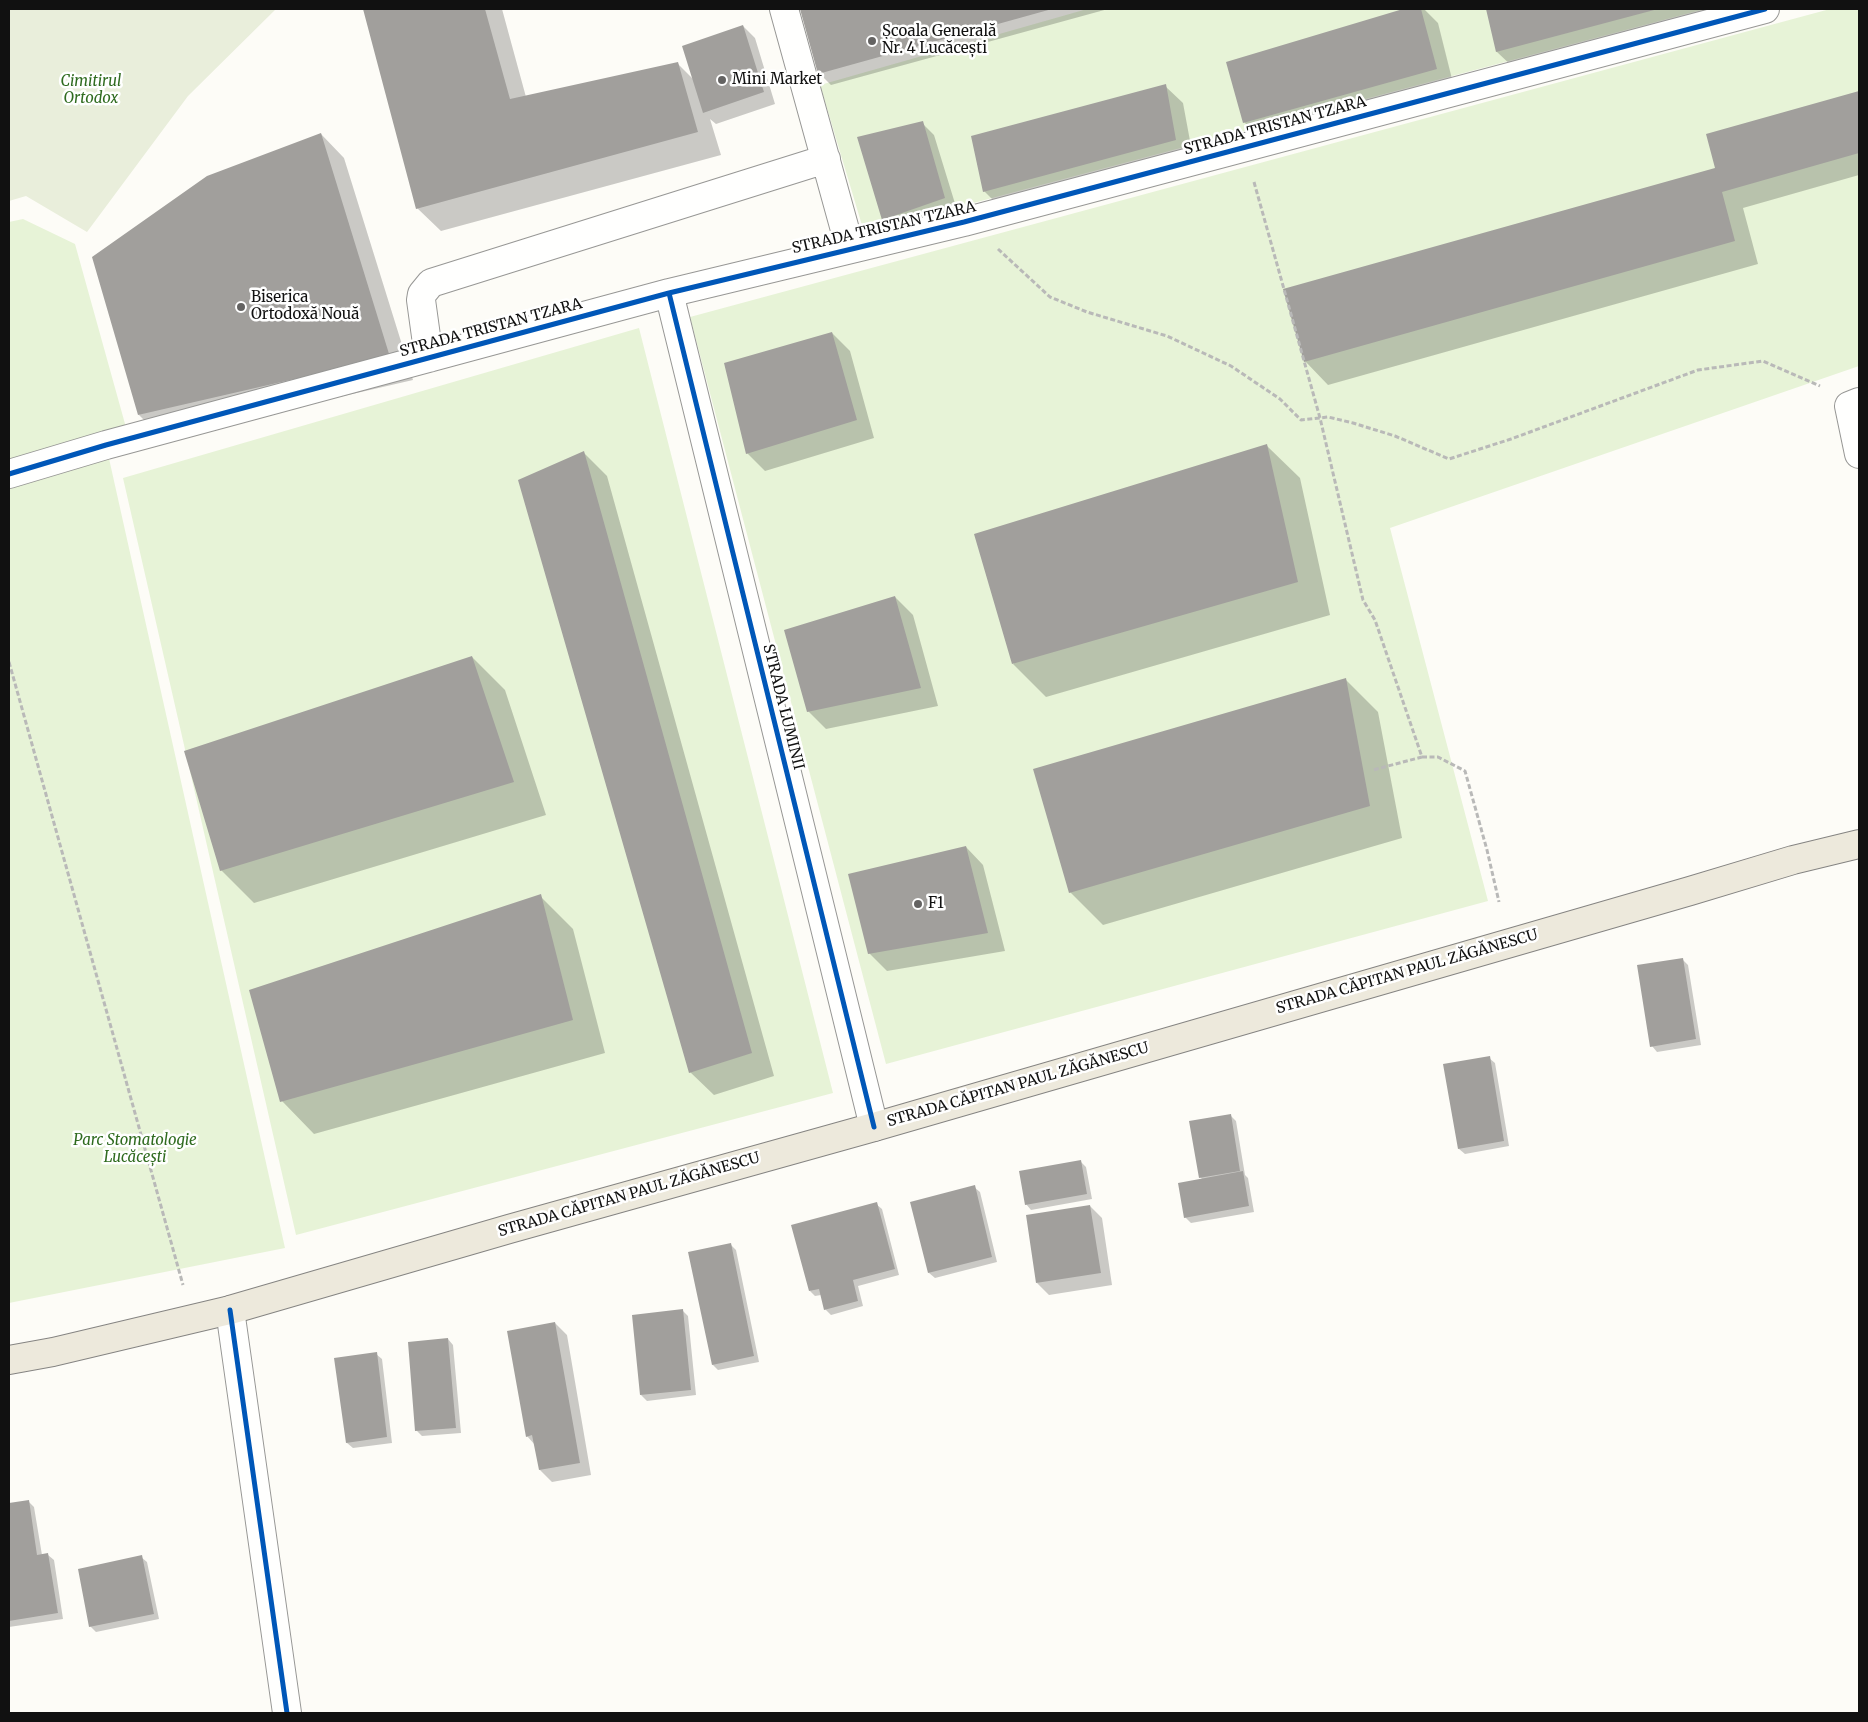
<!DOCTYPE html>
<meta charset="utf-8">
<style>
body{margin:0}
#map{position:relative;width:1868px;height:1722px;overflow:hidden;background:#fdfcf7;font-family:Merriweather,serif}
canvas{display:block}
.frame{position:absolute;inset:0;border:10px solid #111;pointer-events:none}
</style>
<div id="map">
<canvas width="1868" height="1722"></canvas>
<div class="frame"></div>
</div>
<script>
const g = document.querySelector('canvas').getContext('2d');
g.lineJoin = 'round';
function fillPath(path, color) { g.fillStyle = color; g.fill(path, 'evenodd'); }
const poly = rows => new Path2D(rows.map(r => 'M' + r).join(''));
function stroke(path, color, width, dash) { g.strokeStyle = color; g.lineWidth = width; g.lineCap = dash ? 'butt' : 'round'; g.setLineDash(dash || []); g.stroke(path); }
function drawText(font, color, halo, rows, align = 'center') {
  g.font = font + ' Merriweather,serif'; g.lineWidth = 5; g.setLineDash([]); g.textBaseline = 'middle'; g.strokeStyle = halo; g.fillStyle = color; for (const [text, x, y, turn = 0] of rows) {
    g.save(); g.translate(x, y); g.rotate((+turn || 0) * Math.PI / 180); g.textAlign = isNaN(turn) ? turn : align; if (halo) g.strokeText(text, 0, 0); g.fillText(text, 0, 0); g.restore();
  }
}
fillPath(poly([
 [1087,9,1705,9,864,232,820,85],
 [1830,9,1859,9,1859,366,1390,528,1488,901,886,1064,690,317],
 [23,219,75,244,127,431,9,465,9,222],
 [639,328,833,1093,296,1235,123,478],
 [106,445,285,1248,9,1303,9,474]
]), '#e7f3d7');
fillPath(poly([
 [9,9,276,9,188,96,87,232,26,196,9,201]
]), '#e9eedb');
fillPath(poly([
 [365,9,502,9,526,97,677,63,693,79,743,26,755,38,775,104,716,124,710,119,721,155,441,231,417,208],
 [801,9,1108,9,831,85,819,73],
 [1408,9,1424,9,1438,23,1454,87,1262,140,1244,122,1228,63],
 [1487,9,1716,9,1515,69,1497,52],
 [1165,86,1183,103,1193,157,1002,209,984,191],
 [1859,92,1859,175,1743,208,1758,264,1328,385,1305,361,1717,169,1707,135],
 [922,123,934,135,957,210,895,231,883,219],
 [321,134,344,158,413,380,162,438,139,415],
 [832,333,850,351,874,438,765,471,747,453],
 [1267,446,1300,478,1330,615,1046,697,1013,664],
 [584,453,607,476,774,1076,714,1095,690,1072],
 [895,597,913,615,938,706,826,729,808,711],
 [472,657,505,690,546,815,254,903,221,870],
 [1345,679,1378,712,1402,838,1103,925,1070,892],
 [966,847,983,865,1005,951,887,971,869,953],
 [540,896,573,929,605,1053,314,1134,282,1101],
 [1682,959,1688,965,1701,1045,1657,1052,1652,1046],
 [1489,1058,1495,1063,1509,1146,1465,1154,1459,1149],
 [1230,1115,1236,1121,1245,1175,1248,1178,1254,1212,1191,1223,1185,1217,1203,1180,1200,1177],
 [1080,1161,1086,1167,1092,1199,1031,1210,1026,1204],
 [974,1187,980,1192,997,1262,935,1278,929,1273],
 [876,1204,882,1209,899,1275,858,1286,863,1306,831,1315,825,1309,821,1295,815,1296,810,1291],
 [1090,1206,1102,1218,1112,1285,1049,1295,1037,1283],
 [730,1244,736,1250,759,1362,718,1370,713,1365],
 [682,1310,688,1316,696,1395,647,1401,641,1395],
 [555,1323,567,1335,591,1475,552,1482,540,1470,535,1445,527,1436],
 [448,1339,453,1345,461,1433,422,1436,417,1431],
 [376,1354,382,1359,392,1443,353,1448,347,1443],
 [28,1501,34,1507,42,1555,48,1555,54,1560,63,1619,9,1627,9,1504],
 [141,1557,147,1562,159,1619,96,1632,90,1626]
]), '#0003');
fillPath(poly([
 [363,9,485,9,510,99,678,62,698,132,416,209],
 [800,9,1052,9,818,74],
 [1403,9,1421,9,1437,69,1243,123,1226,62],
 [1486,9,1658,9,1496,52],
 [743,25,764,92,703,113,682,46],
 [1166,84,1176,140,983,192,971,136],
 [1859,91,1859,153,1722,192,1735,241,1304,362,1283,289,1715,168,1706,134],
 [923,121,945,198,882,220,857,137],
 [321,133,390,357,138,415,92,257,207,176],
 [832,332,857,420,746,454,724,363],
 [1267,444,1298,582,1012,664,974,534],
 [584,451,752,1053,689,1073,518,480],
 [895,596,921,688,807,712,784,630],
 [472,656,514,782,220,871,184,751],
 [1346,678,1370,806,1069,893,1033,769],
 [966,846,988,933,868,954,848,874],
 [541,894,573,1020,280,1102,249,990],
 [1683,958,1696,1039,1650,1047,1637,965],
 [1490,1056,1504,1141,1458,1149,1443,1064],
 [1231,1114,1240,1171,1199,1178,1189,1121],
 [1081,1160,1087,1194,1025,1205,1019,1171],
 [1243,1171,1249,1206,1184,1218,1178,1183],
 [975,1185,992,1257,928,1273,910,1202],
 [877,1202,895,1269,853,1280,858,1301,824,1310,819,1289,809,1291,791,1225],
 [1090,1205,1101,1273,1036,1283,1026,1215],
 [731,1243,754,1356,712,1365,688,1252],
 [683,1309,691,1390,640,1395,632,1315],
 [555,1322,580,1463,539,1470,532,1435,526,1437,507,1331],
 [448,1338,456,1428,415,1431,408,1342],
 [377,1352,387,1437,346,1443,334,1358],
 [29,1500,37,1555,48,1553,58,1613,9,1621,9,1503],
 [142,1555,154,1614,89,1627,78,1569]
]), '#a19f9c');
const minor = poly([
 [784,9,850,248],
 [669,293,874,1127],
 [429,358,421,300,422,294,431,283,826,159],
 [1859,402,1849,406,1859,454],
 [9,474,106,445,669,293,964,222,1765,9],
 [230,1310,287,1713]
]);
const major = poly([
 [9,1360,53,1352,230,1310,509,1229,874,1127,1690,891,1793,860,1859,844]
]);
stroke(minor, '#979795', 30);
stroke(major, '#858482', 30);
stroke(poly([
 [1254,182,1320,418,1363,600,1375,620,1422,757,1373,770],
 [998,249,1050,297,1087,312,1167,336,1231,366,1280,399,1301,420,1328,417,1353,423,1395,436,1449,459,1511,439,1698,370,1763,361,1820,386],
 [9,662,183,1285],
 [1422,757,1438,757,1465,771,1487,850,1499,902]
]), '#b9b9b8', 3, [5, 2.5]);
stroke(minor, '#fffffe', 28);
stroke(major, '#ede9dc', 28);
stroke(poly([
 [669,293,874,1127],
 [9,474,106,445,669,293,964,222,1765,9],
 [230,1310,287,1713]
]), '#0057b8', 5);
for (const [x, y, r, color] of [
 [872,41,5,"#646362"],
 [722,80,5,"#646362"],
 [241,307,5,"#646362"],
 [918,904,5,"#646362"]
]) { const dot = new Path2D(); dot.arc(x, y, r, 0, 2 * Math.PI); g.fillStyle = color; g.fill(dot); stroke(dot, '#fff', 2); }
drawText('15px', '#111', '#fff', [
 ["Școala Generală",882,32],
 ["Nr. 4 Lucăcești",882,49],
 ["Mini Market",732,80],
 ["Biserica",251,298],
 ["Ortodoxă Nouă",251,315],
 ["F1",928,904]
], 'left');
drawText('italic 15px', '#2f6b1f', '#fff', [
 ["Cimitirul",91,82],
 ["Ortodox",91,99],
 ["Parc Stomatologie",135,1141],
 ["Lucăcești",135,1158]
]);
drawText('15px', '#111', '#fff', [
 ["STRADA TRISTAN TZARA",1275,126,-15],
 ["STRADA TRISTAN TZARA",884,228,-13],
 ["STRADA TRISTAN TZARA",491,328,-15],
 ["STRADA LUMINII",783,707,76],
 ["STRADA CĂPITAN PAUL ZĂGĂNESCU",1407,972,-16],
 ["STRADA CĂPITAN PAUL ZĂGĂNESCU",1018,1085,-16],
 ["STRADA CĂPITAN PAUL ZĂGĂNESCU",629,1195,-16]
]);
</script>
